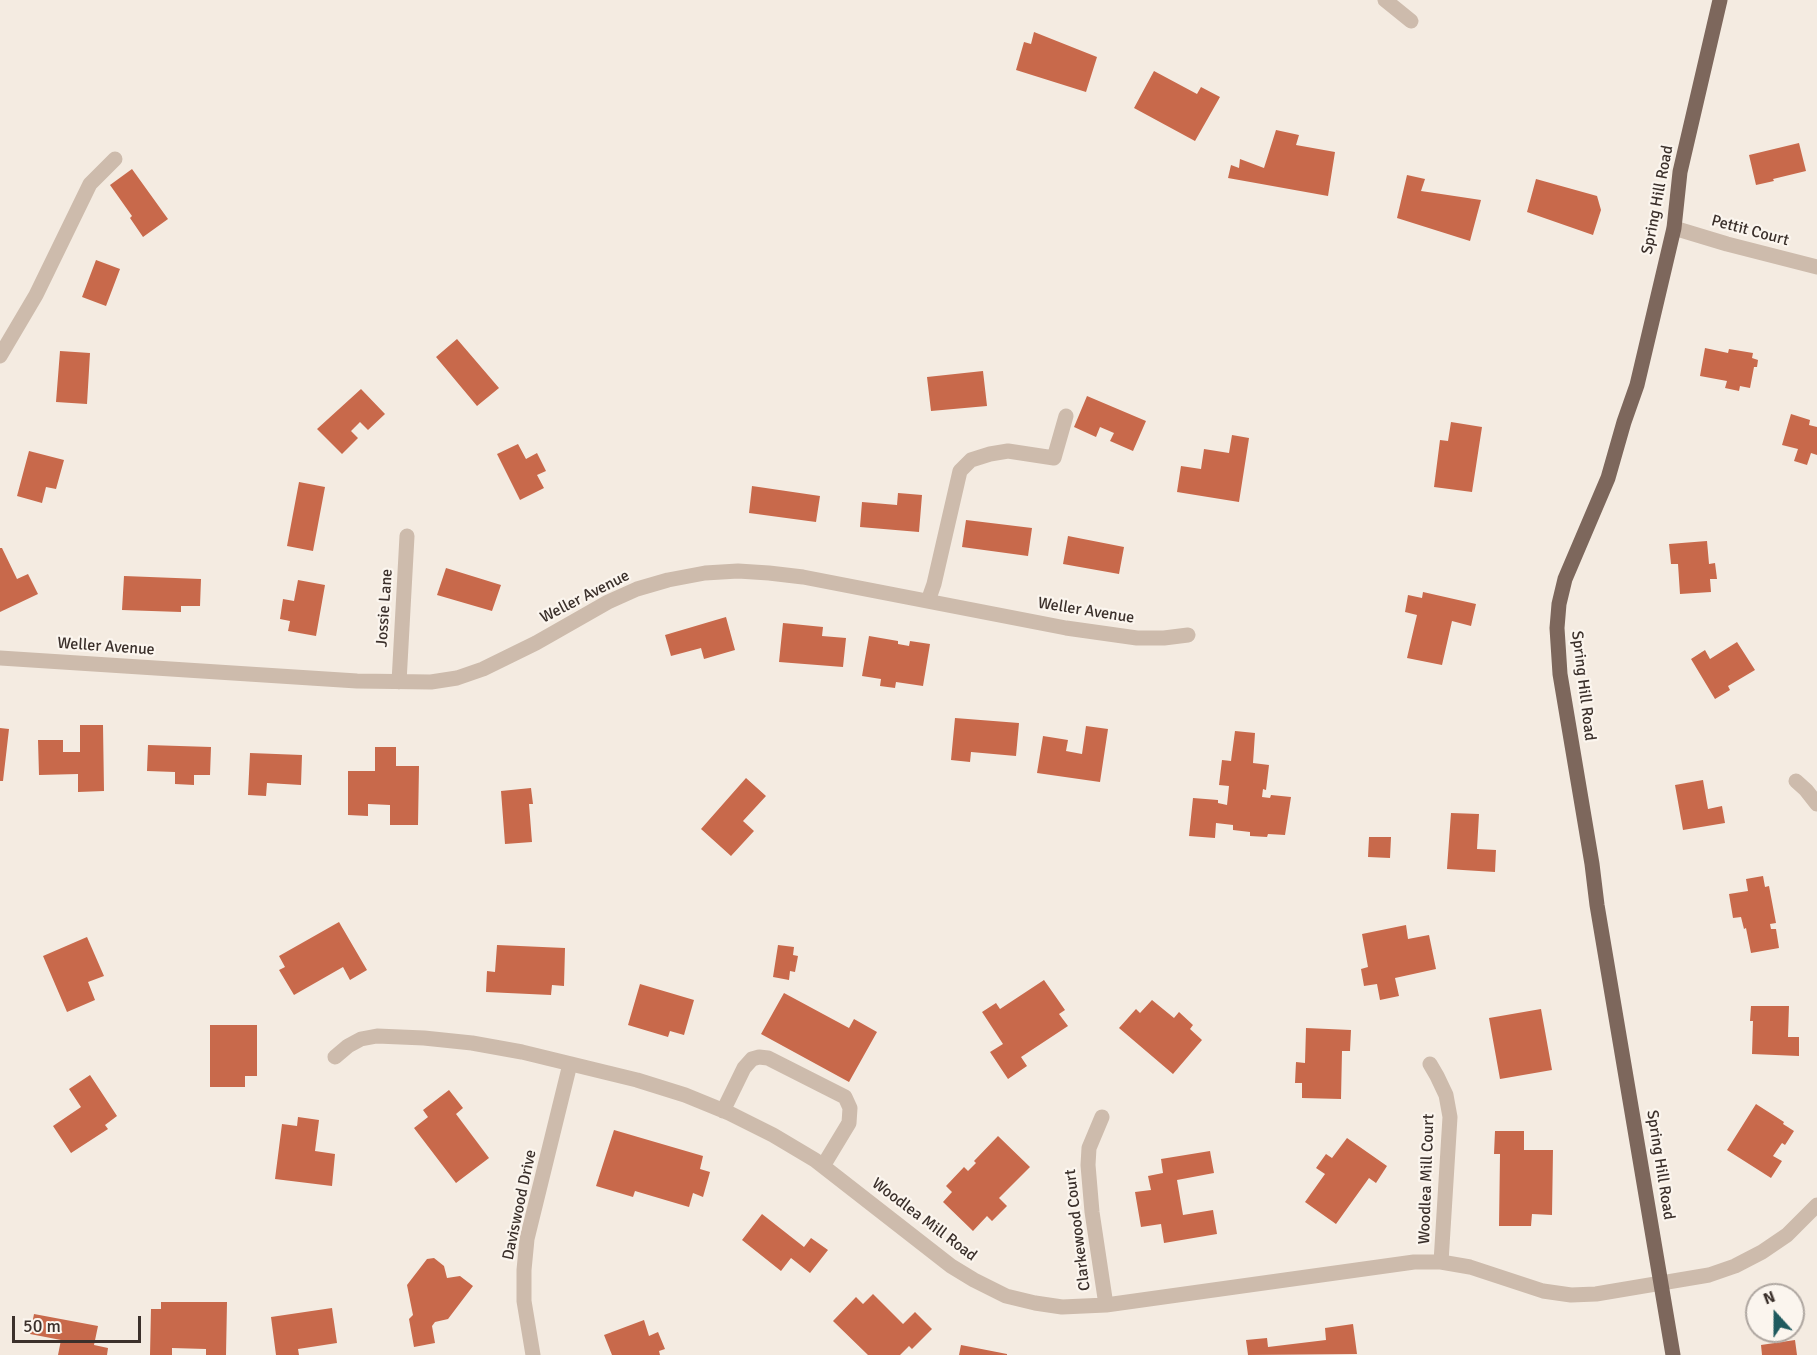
<!DOCTYPE html>
<style>
body{margin:0}
#map{position:relative;width:1817px;height:1355px;overflow:hidden;background:#f4ebe1;font-family:Signika,sans-serif}
canvas{display:block}
.north{position:absolute;left:1745px;top:1283px;width:60px;height:60px;box-sizing:border-box;background:#fbf5ee;border:2px solid #aea6a0;border-radius:50%;rotate:339deg;font-size:16px;font-weight:700;line-height:24px;text-align:center;color:#3b302b}
.north::after{content:'';display:block;margin:auto;width:21px;height:27px;background:#1f5a5e;clip-path:polygon(50% 0,100% 100%,50% 72%,0 100%)}
.scale{position:absolute;left:12px;top:1316px;width:129px;height:27px;box-sizing:border-box;border:3px solid #3b302b;border-top:0;padding-left:8px;font-size:18px;line-height:21px;white-space:nowrap;color:#3b302b;-webkit-text-stroke:4px #fbf5ee;paint-order:stroke}
</style>
<div id="map">
<canvas width="1817" height="1355"></canvas>
<div class="north">N</div>
<div class="scale">50 m</div>
</div>
<script>
const g = document.querySelector('canvas').getContext('2d');
g.lineJoin = 'round';
function fillPath(path, color) { g.fillStyle = color; g.fill(path, 'evenodd'); }
const poly = rows => new Path2D(rows.map(r => 'M' + r).join(''));
function stroke(path, color, width, dash) { g.strokeStyle = color; g.lineWidth = width; g.lineCap = dash ? 'butt' : 'round'; g.setLineDash(dash || []); g.stroke(path); }
function drawText(font, color, halo, rows, align = 'center') {
  g.font = font + ' Signika,sans-serif'; g.lineWidth = 4.5; g.setLineDash([]); g.textBaseline = 'middle'; g.strokeStyle = halo; g.fillStyle = color; for (const [text, x, y, turn = 0] of rows) {
    g.save(); g.translate(x, y); g.rotate((+turn || 0) * Math.PI / 180); g.textAlign = isNaN(turn) ? turn : align; if (halo) g.strokeText(text, 0, 0); g.fillText(text, 0, 0); g.restore();
  }
}
fillPath(poly([
 [1034,32,1097,57,1086,92,1016,70,1024,42,1031,44],
 [1154,71,1197,94,1201,87,1220,97,1195,141,1134,108],
 [1276,130,1299,135,1296,145,1335,152,1328,196,1228,178,1231,165,1239,168,1240,159,1264,168],
 [1799,143,1806,171,1773,179,1774,181,1756,185,1749,155],
 [132,169,168,219,143,237,130,218,132,216,110,185],
 [1407,175,1425,179,1421,191,1481,200,1470,241,1397,218],
 [1536,179,1597,196,1601,210,1593,235,1527,212],
 [96,260,120,269,106,306,82,297],
 [457,339,499,388,477,406,436,357],
 [1705,348,1728,353,1729,349,1753,353,1752,358,1758,360,1757,367,1754,367,1750,388,1740,386,1739,391,1725,388,1727,381,1700,376],
 [60,351,90,353,87,404,56,402],
 [983,371,987,406,931,411,927,377],
 [361,389,385,414,368,430,360,422,351,431,358,438,342,454,317,429],
 [1087,396,1146,421,1133,451,1110,441,1114,433,1100,427,1096,437,1074,427],
 [1791,414,1810,420,1809,425,1817,427,1817,455,1811,453,1807,465,1794,461,1798,449,1782,445],
 [1451,422,1482,427,1472,492,1434,487,1440,440,1448,441],
 [1232,435,1249,438,1239,502,1177,492,1181,466,1201,469,1204,449,1229,453],
 [518,444,526,459,537,453,546,471,537,475,544,488,520,500,497,454],
 [29,451,64,460,56,489,46,487,42,503,17,496],
 [299,482,325,487,313,551,287,546],
 [752,486,820,496,816,522,749,513],
 [898,493,922,495,919,532,860,527,862,502,897,505],
 [966,520,1032,528,1028,556,962,547],
 [1068,536,1124,547,1119,574,1063,564],
 [1707,541,1709,564,1715,563,1717,579,1710,579,1711,592,1680,594,1678,564,1671,564,1669,544],
 [0,548,2,548,17,579,28,574,38,594,0,612],
 [446,568,501,585,492,611,437,595],
 [124,576,201,579,200,606,181,606,181,612,122,610],
 [298,580,325,585,316,636,288,631,290,621,280,619,283,599,294,601],
 [1423,592,1476,604,1471,626,1452,621,1442,665,1407,658,1417,615,1405,612,1408,595,1422,598],
 [726,617,735,650,704,659,701,648,671,656,665,635],
 [783,623,823,627,822,636,846,638,843,667,779,662],
 [869,636,898,641,898,644,909,646,910,641,930,644,923,686,896,682,895,688,880,686,881,679,862,676],
 [1737,642,1755,670,1728,686,1730,690,1715,699,1691,659,1705,650,1710,659],
 [955,718,1019,723,1016,756,971,752,970,762,951,760],
 [80,725,103,725,104,791,78,792,78,774,39,775,38,740,63,740,63,752,80,752],
 [1086,726,1108,729,1100,782,1037,773,1043,736,1068,740,1066,751,1082,754],
 [0,728,9,729,3,781,0,781],
 [1235,731,1255,733,1253,763,1269,765,1266,790,1263,789,1262,797,1270,798,1271,795,1291,797,1285,835,1268,834,1267,837,1250,836,1250,832,1233,830,1233,825,1216,823,1215,838,1189,836,1193,798,1218,800,1218,803,1227,805,1229,786,1219,785,1222,760,1231,761],
 [148,745,211,747,210,775,194,775,194,785,175,784,175,772,147,771],
 [375,747,396,747,396,766,419,766,418,825,390,825,390,805,368,804,368,816,348,815,348,771,375,771],
 [250,753,302,755,301,785,267,783,266,796,248,795],
 [746,778,766,796,743,821,754,831,731,856,701,829],
 [1703,780,1708,809,1722,806,1725,823,1683,830,1675,785],
 [531,788,533,804,529,804,532,842,505,844,501,791],
 [1451,813,1479,814,1477,849,1496,850,1495,872,1447,869],
 [1369,837,1391,837,1390,858,1368,857],
 [1763,876,1765,887,1769,886,1776,923,1770,924,1771,929,1776,929,1779,948,1751,953,1746,928,1744,929,1741,917,1733,918,1729,894,1748,891,1746,879],
 [339,922,367,970,350,980,343,967,294,995,279,970,285,967,279,956],
 [1406,925,1408,939,1429,935,1436,969,1395,978,1399,996,1380,1000,1377,984,1364,986,1361,969,1368,967,1362,934],
 [87,937,104,976,88,982,95,1000,67,1012,43,956],
 [497,945,565,948,564,986,552,985,551,995,486,992,487,971,495,972],
 [778,945,794,947,793,955,798,956,795,972,790,971,789,980,773,977],
 [1044,980,1065,1010,1059,1014,1068,1026,1021,1057,1027,1066,1008,1079,990,1052,1003,1044,982,1012,996,1003,1000,1009],
 [640,984,694,1000,684,1035,670,1031,668,1037,628,1025],
 [784,993,849,1028,854,1019,877,1032,849,1082,761,1034],
 [1152,1000,1174,1018,1179,1012,1193,1025,1190,1029,1202,1040,1173,1074,1119,1028,1136,1009,1140,1013],
 [1751,1006,1789,1006,1788,1037,1799,1037,1799,1056,1752,1054,1753,1021,1750,1021],
 [1541,1009,1552,1070,1500,1079,1489,1018],
 [210,1025,257,1025,257,1076,245,1076,245,1087,210,1087],
 [1306,1028,1351,1030,1350,1051,1342,1051,1341,1099,1302,1098,1302,1083,1295,1083,1296,1062,1305,1063],
 [90,1075,117,1116,105,1125,108,1129,71,1153,53,1126,81,1107,69,1089],
 [449,1090,463,1108,456,1114,489,1158,456,1183,414,1128,428,1117,423,1110],
 [1756,1104,1784,1122,1783,1124,1794,1131,1785,1145,1782,1143,1773,1156,1782,1161,1771,1178,1727,1150],
 [298,1117,319,1120,315,1151,335,1154,332,1186,275,1179,282,1124,297,1126],
 [614,1130,703,1156,700,1169,710,1172,703,1197,693,1193,689,1207,635,1191,633,1197,596,1186],
 [1495,1131,1524,1131,1524,1150,1553,1150,1552,1215,1532,1214,1531,1226,1499,1226,1500,1154,1494,1154],
 [998,1136,1030,1167,999,1198,1007,1206,992,1221,987,1216,973,1231,943,1202,952,1192,946,1186,964,1167,968,1171,976,1163,974,1161],
 [1347,1138,1387,1166,1376,1183,1369,1178,1336,1224,1305,1202,1325,1174,1316,1168,1326,1154,1332,1158],
 [1210,1151,1214,1173,1177,1180,1183,1215,1213,1210,1217,1234,1164,1243,1161,1224,1141,1227,1135,1192,1151,1190,1148,1176,1163,1173,1161,1159],
 [762,1214,804,1247,811,1238,828,1250,810,1273,791,1258,781,1271,742,1240],
 [434,1258,444,1266,447,1278,460,1276,473,1286,448,1319,435,1322,432,1326,435,1343,414,1347,409,1319,413,1315,407,1285,427,1259],
 [873,1294,903,1324,915,1312,932,1329,912,1349,909,1346,900,1355,868,1355,833,1321,856,1297,863,1304],
 [161,1302,227,1302,226,1355,206,1355,206,1349,172,1348,172,1355,150,1355,151,1309,161,1309],
 [332,1308,337,1343,298,1349,299,1355,276,1355,271,1317],
 [34,1314,98,1326,94,1345,108,1348,107,1355,58,1355,61,1340,30,1334],
 [644,1320,649,1336,658,1332,665,1349,659,1351,660,1355,612,1355,604,1335],
 [1353,1324,1357,1354,1248,1355,1246,1340,1267,1338,1268,1347,1326,1340,1325,1328],
 [1795,1340,1797,1355,1762,1355,1761,1345],
 [961,1345,1007,1354,1007,1355,959,1355]
]), '#c8694b');
stroke(poly([
 [1385,0,1411,21],
 [1674,228,1727,244,1817,267],
 [0,356,36,295,90,184,115,159],
 [928,601,934,584,960,471,971,460,990,454,1008,451,1054,458,1066,416],
 [0,658,357,681,431,682,457,678,483,669,536,643,608,602,637,589,668,580,705,573,738,571,769,573,803,577,1066,628,1137,638,1164,638,1188,635],
 [399,682,407,536],
 [1796,781,1806,790,1817,804],
 [335,1057,348,1046,361,1039,377,1036,424,1038,472,1043,522,1052,637,1080,685,1095,729,1113,773,1135,815,1160,951,1266,974,1280,1006,1296,1035,1303,1062,1307,1106,1305,1414,1262,1441,1262,1470,1267,1543,1291,1571,1295,1596,1294,1709,1275,1735,1266,1762,1252,1787,1235,1817,1205],
 [1430,1064,1437,1076,1446,1095,1450,1117,1441,1262],
 [723,1111,744,1068,752,1059,759,1057,768,1058,845,1097,850,1108,849,1123,823,1166],
 [1102,1117,1089,1148,1088,1165,1092,1212,1106,1305],
 [533,1355,524,1301,524,1270,527,1239,570,1064]
]), '#cdbbac', 15);
stroke(poly([
 [1673,1355,1597,905,1592,864,1560,674,1557,628,1559,604,1565,579,1608,478,1624,422,1637,385,1674,228,1680,172,1720,0]
]), '#7d675c', 15);
drawText('16px', '#3b302b', '#fbf5ee', [
 ["Spring Hill Road",1658,200,-79],
 ["Pettit Court",1750,231,15],
 ["Weller Avenue",585,597,-27],
 ["Jossie Lane",385,608,-86],
 ["Weller Avenue",1086,611,9],
 ["Weller Avenue",106,647,4],
 ["Spring Hill Road",1583,686,83],
 ["Spring Hill Road",1660,1165,81],
 ["Woodlea Mill Court",1427,1179,-88],
 ["Daviswood Drive",520,1205,-78],
 ["Woodlea Mill Road",924,1220,37],
 ["Clarkewood Court",1078,1230,-97]
]);
</script>
